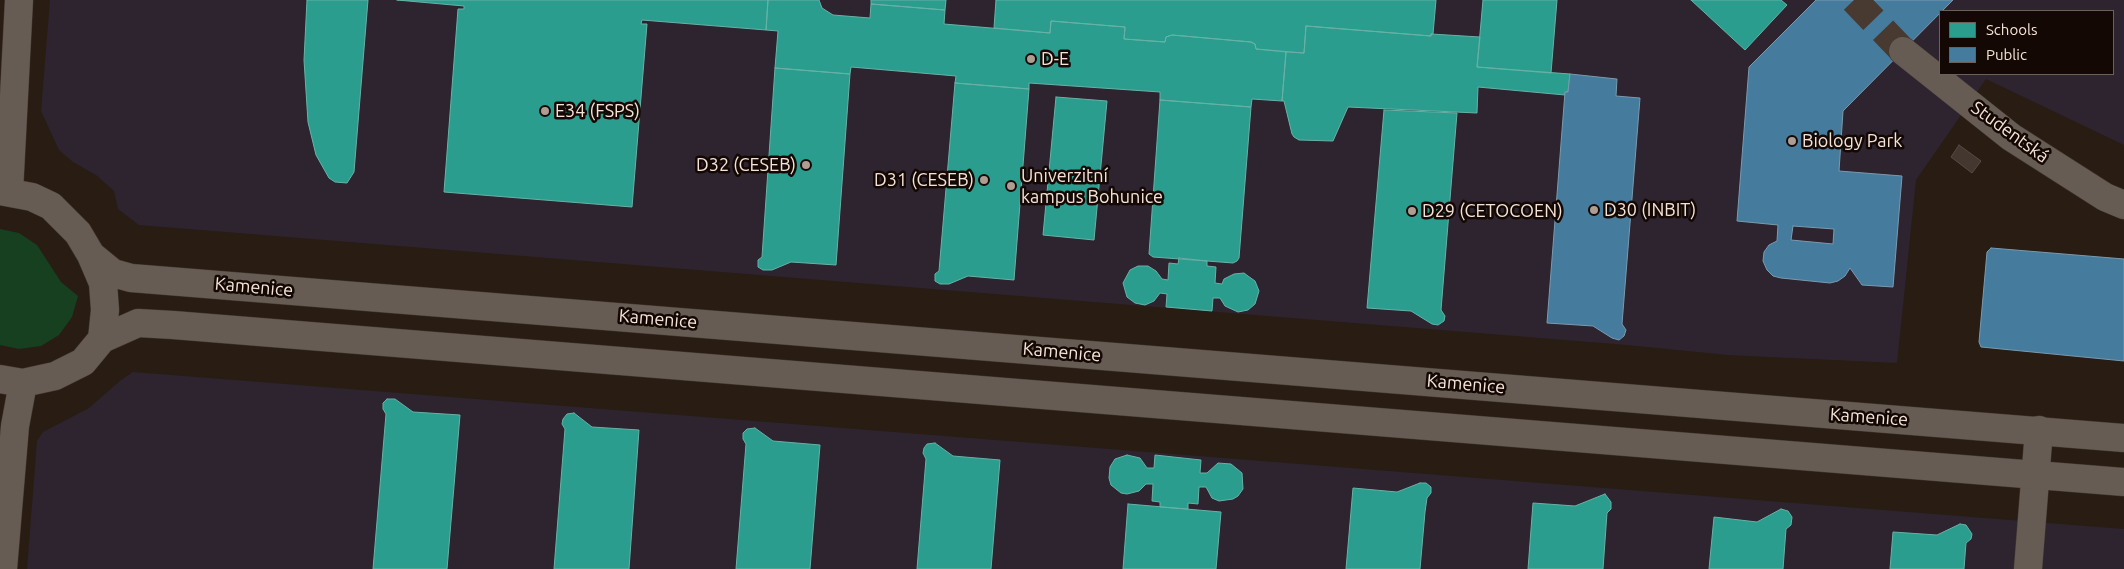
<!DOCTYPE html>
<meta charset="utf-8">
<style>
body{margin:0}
#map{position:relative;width:2124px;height:569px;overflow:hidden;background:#291c13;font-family:Ubuntu,sans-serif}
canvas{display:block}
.legend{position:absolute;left:1939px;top:10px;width:175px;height:65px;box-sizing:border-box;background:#130803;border:1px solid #6d6058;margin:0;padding:6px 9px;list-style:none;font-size:15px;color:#f5e3d8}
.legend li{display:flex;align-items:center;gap:10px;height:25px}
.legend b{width:25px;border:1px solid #6d6058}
</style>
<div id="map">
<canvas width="2124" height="569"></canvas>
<ul class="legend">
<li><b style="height:14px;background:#2a9d8f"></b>Schools</li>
<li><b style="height:14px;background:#457b9d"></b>Public</li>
</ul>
</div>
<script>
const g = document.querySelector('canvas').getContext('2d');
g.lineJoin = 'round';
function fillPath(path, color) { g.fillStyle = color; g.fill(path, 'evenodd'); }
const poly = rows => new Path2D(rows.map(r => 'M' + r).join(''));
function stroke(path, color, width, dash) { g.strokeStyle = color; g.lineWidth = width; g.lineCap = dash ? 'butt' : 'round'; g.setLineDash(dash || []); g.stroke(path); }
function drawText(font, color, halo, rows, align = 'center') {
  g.font = font + ' Ubuntu,sans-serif'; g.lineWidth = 5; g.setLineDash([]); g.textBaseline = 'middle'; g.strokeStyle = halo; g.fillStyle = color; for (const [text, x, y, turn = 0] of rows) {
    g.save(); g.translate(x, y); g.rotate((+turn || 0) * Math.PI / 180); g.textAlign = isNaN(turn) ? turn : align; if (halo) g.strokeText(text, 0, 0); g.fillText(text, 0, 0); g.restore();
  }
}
fillPath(poly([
 [50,0,2124,0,2124,145,1986,79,1916,180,1897,363,1728,355,1627,345,139,225,118,209,114,191,96,175,73,162,59,150,41,111],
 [1940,11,2113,11,2113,74,1940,74],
 [133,372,2124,529,2124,569,27,569,37,441,43,432,89,408,121,380]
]), '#2d2430');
fillPath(poly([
 [0,229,19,233,37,245,61,282,78,296,72,317,59,335,41,346,19,349,0,345]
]), '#164020');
const schools = poly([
 [307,0,368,0,354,172,347,183,335,182,329,178,316,155,308,122,304,60,307,0],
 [397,0,768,0,766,30,642,20,641,24,647,24,632,207,444,192,458,9,464,9,464,6,397,0],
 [768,0,819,0,822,8,833,15,870,18,871,4,945,10,944,24,1050,33,1051,21,1125,27,1124,39,1165,42,1166,37,1172,35,1251,42,1255,44,1256,49,1286,52,1282,101,1252,99,1251,107,1160,100,1160,92,1029,83,1029,89,955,83,956,76,851,67,850,74,775,68,778,31,766,30,768,0],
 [871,0,946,0,945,10,871,4,871,0],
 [996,0,1436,0,1433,34,1431,34,1431,36,1306,26,1304,53,1256,49,1255,44,1251,42,1172,35,1166,37,1165,42,1124,39,1125,27,1051,21,1050,33,994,28,996,0],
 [1483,0,1557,0,1551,73,1477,67,1483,0],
 [1691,0,1781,0,1787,5,1745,50,1691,0],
 [1306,26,1431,36,1431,34,1480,37,1477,67,1570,74,1568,92,1565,92,1565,95,1478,87,1477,113,1348,107,1333,141,1299,140,1294,137,1292,134,1284,101,1282,101,1286,52,1304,53,1306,26],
 [775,68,850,74,836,265,791,262,772,270,763,270,758,267,758,260,762,257,775,68],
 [955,83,1029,89,1014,280,968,276,949,284,940,284,935,281,935,274,939,271,955,83],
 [1056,97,1107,101,1094,240,1043,235,1056,97],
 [1160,100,1251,107,1239,258,1237,261,1233,263,1207,261,1153,257,1149,254,1160,100],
 [1384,110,1457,113,1441,310,1445,316,1444,321,1438,325,1432,324,1411,311,1367,308,1384,110],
 [1179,258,1207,261,1207,266,1216,267,1215,283,1222,284,1224,279,1234,274,1244,273,1248,276,1255,281,1259,291,1255,304,1248,310,1238,312,1225,306,1220,298,1213,298,1212,311,1166,307,1167,294,1160,293,1154,301,1145,305,1135,303,1127,297,1123,283,1130,270,1138,266,1148,266,1156,271,1162,279,1168,280,1169,263,1178,264,1179,258],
 [387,399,395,399,413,412,460,415,447,569,373,569,386,414,383,409,383,403,387,399],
 [574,413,592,427,639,430,629,569,554,569,565,429,562,424,563,419,567,414,574,413],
 [755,428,773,441,820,445,810,569,736,569,746,444,743,439,743,433,747,429,755,428],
 [935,443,953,456,1000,460,991,569,917,569,926,459,923,453,924,448,927,444,935,443],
 [1127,455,1140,458,1147,468,1154,468,1155,455,1201,460,1200,473,1207,473,1218,463,1231,464,1242,473,1243,489,1238,496,1233,499,1219,501,1212,498,1206,487,1199,487,1198,504,1188,503,1188,509,1160,507,1160,502,1152,501,1153,484,1146,484,1139,491,1127,494,1121,493,1111,485,1109,478,1110,467,1115,459,1127,455],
 [1420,483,1426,483,1431,487,1431,493,1427,498,1425,512,1420,569,1346,569,1353,488,1397,492,1420,483],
 [1605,494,1611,502,1611,509,1607,513,1603,569,1528,569,1533,503,1575,506,1605,494],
 [1128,504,1221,512,1216,569,1123,569,1128,504],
 [1781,509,1788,511,1792,517,1791,525,1786,529,1783,569,1709,569,1714,517,1757,522,1781,509],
 [1960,524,1966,525,1972,534,1971,539,1966,543,1964,569,1890,569,1893,532,1937,535,1960,524]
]);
fillPath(schools, '#2a9d8f');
stroke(schools, '#67b2a5', 1);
const public = poly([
 [1816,0,1953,0,1843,111,1839,171,1902,176,1893,287,1862,285,1850,268,1845,276,1838,281,1830,283,1781,278,1773,276,1767,270,1763,261,1764,252,1769,245,1777,241,1778,225,1737,221,1749,67,1816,0],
 [1793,226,1834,229,1833,244,1791,240,1793,226],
 [1570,74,1617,79,1616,96,1640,98,1622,324,1626,330,1624,336,1619,340,1612,338,1593,326,1547,323,1565,92,1568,92,1570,74],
 [1991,248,2124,259,2124,361,1981,347,1979,342,1987,252,1991,248]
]);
fillPath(public, '#457b9d');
stroke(public, '#7a9aaf', 1);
const building = poly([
 [1959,145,1981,161,1972,173,1951,157,1959,145]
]);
fillPath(building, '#433730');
stroke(building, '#574b43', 1);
stroke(poly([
 [1854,0,1903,51]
]), '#483a31', 28, [28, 14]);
const minor = poly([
 [1903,51,2011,137,2105,197,2124,205],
 [9,192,19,0],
 [3,569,15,426,23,383],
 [2028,569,2039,430]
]);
const tertiary = poly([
 [0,191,32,197,51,206,78,233,91,255,103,283,105,310,102,339],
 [91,255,113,273,131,278,2124,438],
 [0,379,23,383,55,376,83,362,102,339,138,323,173,325,2124,482]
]);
stroke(minor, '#433832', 29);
stroke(tertiary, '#433832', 29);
stroke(minor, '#665c54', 28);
stroke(tertiary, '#665c54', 28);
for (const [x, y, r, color] of [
 [1031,59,5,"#ae9d93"],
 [545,111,5,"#ae9d93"],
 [1792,141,5,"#ae9d93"],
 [806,165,5,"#ae9d93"],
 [984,180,5,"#ae9d93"],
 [1011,186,5,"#ae9d93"],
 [1594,210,5,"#ae9d93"],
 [1412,211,5,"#ae9d93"]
]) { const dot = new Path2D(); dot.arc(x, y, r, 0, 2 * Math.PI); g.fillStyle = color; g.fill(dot); stroke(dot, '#130803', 2); }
drawText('18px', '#f5e3d8', '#130803', [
 ["D-E",1041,59],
 ["E34 (FSPS)",555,111],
 ["Biology Park",1802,141],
 ["D32 (CESEB)",796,165,"right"],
 ["Univerzitní",1021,176],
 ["kampus Bohunice",1021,197],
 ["D31 (CESEB)",974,180,"right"],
 ["D30 (INBIT)",1604,210],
 ["D29 (CETOCOEN)",1422,211]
], 'left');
drawText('18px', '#f5e3d8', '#130803', [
 ["Studentská",2010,132,36],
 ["Kamenice",254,287,5],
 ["Kamenice",658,319,5],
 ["Kamenice",1062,352,5],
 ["Kamenice",1466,384,5],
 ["Kamenice",1869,417,4]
]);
</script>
